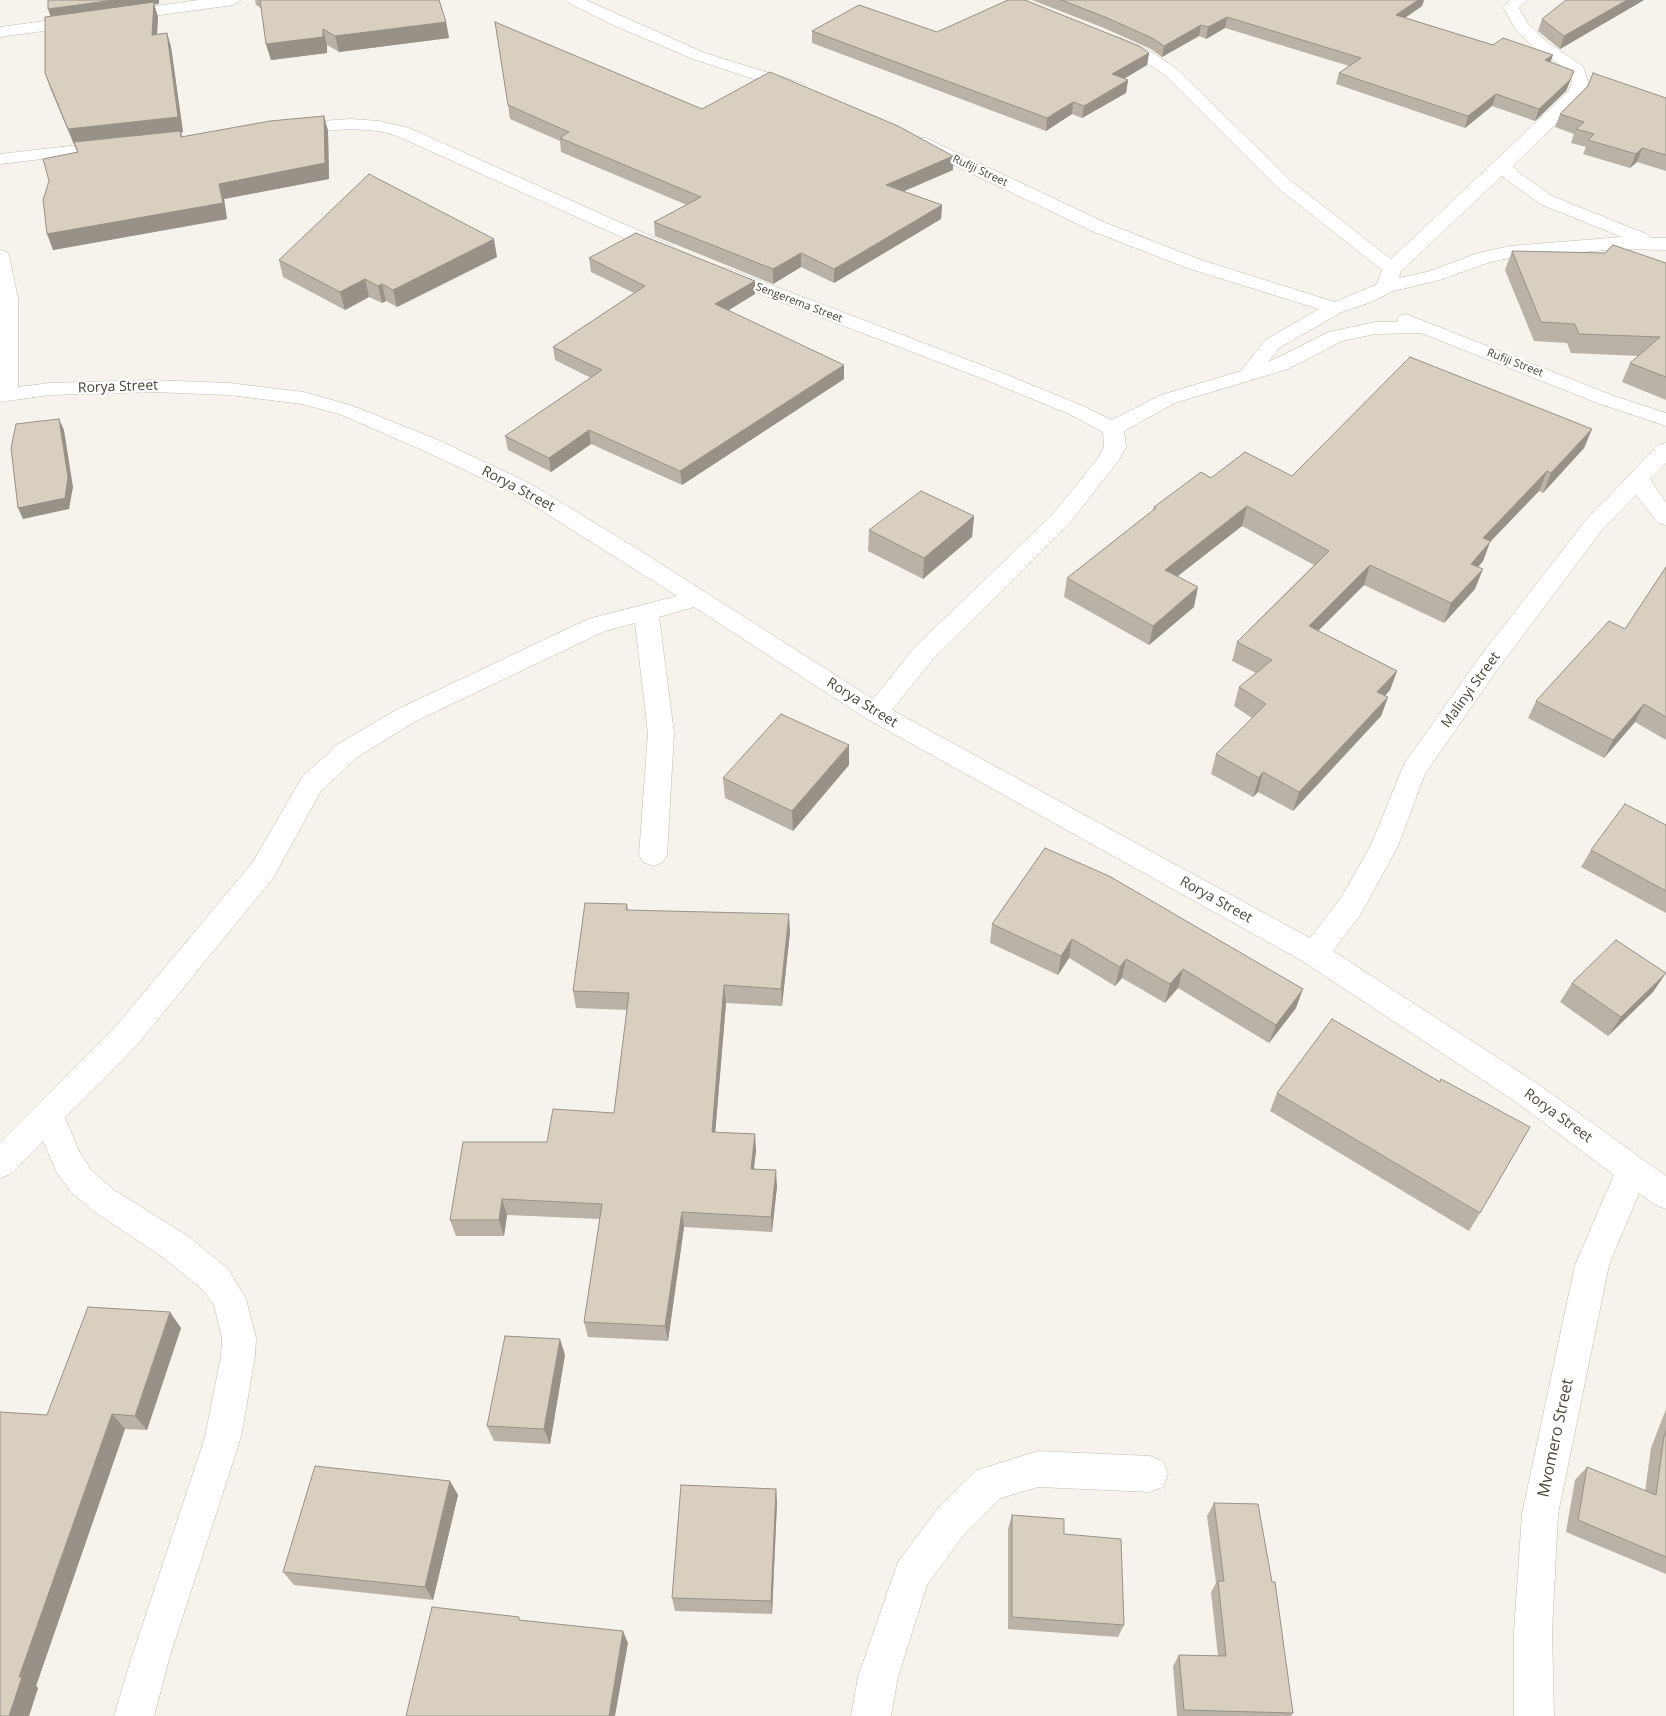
<!DOCTYPE html>
<style>
body{margin:0}
canvas{display:block;background:#f6f3ec}
</style>
<canvas width="1666" height="1716"></canvas>
<script>
const g = document.querySelector('canvas').getContext('2d');
g.lineJoin = 'round';
const poly = rows => new Path2D(rows.map(r => 'M' + r).join(''));
function stroke(path, color, width, dash) { g.strokeStyle = color; g.lineWidth = width; g.lineCap = dash ? 'butt' : 'round'; g.setLineDash(dash || []); g.stroke(path); }
function fillPath(path, color) { g.fillStyle = color; g.fill(path, 'evenodd'); }
function drawText(font, color, halo, rows, align = 'center') {
  g.font = font + ' "Open Sans",sans-serif'; g.lineWidth = 4.5; g.setLineDash([]); g.textBaseline = 'middle'; g.strokeStyle = halo; g.fillStyle = color; for (const [text, x, y, turn = 0] of rows) {
    g.save(); g.translate(x, y); g.rotate((+turn || 0) * Math.PI / 180); g.textAlign = isNaN(turn) ? turn : align; if (halo) g.strokeText(text, 0, 0); g.fillText(text, 0, 0); g.restore();
  }
}
const street = poly([
 [199,0,241,0,233,5,0,37,0,27,199,0],
 [566,0,586,0,705,53,804,84,806,88,804,92,792,92,693,59,615,26,569,3,566,0],
 [1510,0,1527,0,1519,8,1529,25,1547,42,1583,66,1588,82,1582,98,1513,166,1518,172,1552,196,1649,235,1651,238,1666,238,1666,250,1618,249,1510,258,1490,262,1440,280,1393,291,1374,301,1342,312,1279,348,1268,362,1329,332,1375,322,1397,322,1399,316,1406,314,1614,396,1666,413,1666,426,1600,404,1421,333,1375,334,1342,341,1288,369,1175,403,1124,431,1126,447,1119,460,1069,524,933,659,892,710,1310,938,1341,898,1371,845,1404,764,1479,658,1586,520,1658,445,1666,443,1666,463,1650,479,1666,503,1666,525,1658,523,1636,495,1602,530,1497,670,1425,774,1398,846,1361,914,1333,951,1538,1084,1666,1176,1666,1209,1655,1205,1639,1193,1609,1265,1558,1514,1552,1632,1554,1716,1514,1716,1514,1632,1522,1514,1575,1265,1614,1175,1516,1102,1304,962,867,719,694,607,659,617,674,733,667,855,663,862,653,866,643,862,639,855,648,733,635,623,605,631,416,721,356,758,321,791,273,878,137,1045,65,1118,80,1153,92,1171,114,1190,188,1236,228,1269,246,1299,256,1338,255,1356,241,1437,170,1656,154,1716,114,1716,132,1656,205,1437,221,1356,222,1338,214,1305,204,1291,164,1258,92,1210,70,1191,56,1171,43,1141,11,1174,0,1178,0,1143,115,1027,253,862,302,777,338,744,398,709,588,619,677,596,515,494,420,449,339,414,302,404,229,395,153,392,50,395,0,402,0,250,7,252,9,256,18,298,18,387,50,383,153,380,229,383,304,392,353,406,436,439,531,484,636,548,873,699,915,647,1053,514,1098,458,1104,447,1103,432,1069,414,991,382,713,276,710,272,713,268,727,268,1005,374,1083,406,1112,420,1161,395,1241,371,1265,340,1319,309,1187,268,1092,231,914,146,911,142,914,138,926,138,1106,223,1201,260,1335,302,1377,284,1382,270,1279,189,1165,75,1138,57,1109,44,1107,41,1115,36,1121,38,1150,51,1177,69,1291,181,1391,259,1568,92,1572,82,1569,71,1535,48,1516,30,1503,7,1510,0],
 [1502,176,1540,204,1622,237,1510,246,1478,253,1427,272,1399,278,1401,271,1502,176],
 [351,119,379,121,409,128,673,246,675,250,673,254,666,256,659,254,397,136,379,131,351,129,290,133,284,132,281,128,284,124,290,123,351,119],
 [113,141,119,142,122,146,119,150,0,164,0,154,113,141],
 [1038,1451,1150,1456,1163,1461,1168,1474,1163,1487,1150,1492,1038,1487,1001,1498,965,1533,927,1585,898,1677,891,1716,851,1716,858,1677,898,1562,939,1507,977,1470,1038,1451]
]);
stroke(street, '#c2bbae', 1);
fillPath(street, '#fff');
fillPath(poly([
 [255,0,439,0,446,22,449,38,339,52,327,45,327,53,271,60,266,44,261,8,256,5],
 [1032,0,1424,0,1422,6,1405,18,1550,62,1574,71,1566,91,1535,121,1492,106,1465,128,1336,84,1339,73,1349,66,1225,28,1206,39,1199,36,1162,57,1151,49,1104,28],
 [1644,0,1560,49,1538,31,1542,19],
 [154,4,158,17,157,34,167,33,171,47,183,132,181,133,182,137,324,116,328,131,329,179,224,199,227,219,53,250,77,152,50,88,45,73,50,17,159,4],
 [495,22,702,109,953,156,953,170,903,191,942,205,941,219,834,283,801,267,773,284,655,236,654,222,687,205,561,152,560,141,510,119],
 [812,31,937,32,1149,53,1147,65,1124,79,1128,80,1126,93,1082,118,1072,114,1046,131,812,43],
 [1666,98,1666,171,1637,162,1630,168,1583,154,1586,147,1571,143,1574,134,1555,127,1560,114],
 [1512,251,1666,263,1666,400,1622,382,1630,363,1639,356,1571,353,1567,343,1534,341,1505,270],
 [497,257,397,307,386,301,382,303,369,297,345,310,283,277,279,260],
 [589,258,755,281,755,294,728,310,844,379,682,485,591,444,551,472,508,450,505,436,591,378,555,360,553,347,634,293,591,272],
 [1592,429,1584,448,1543,493,1539,491,1490,542,1483,561,1478,567,1475,589,1444,623,1364,585,1318,631,1397,671,1390,690,1385,696,1388,697,1381,716,1293,811,1258,792,1253,797,1211,774,1216,754,1252,718,1234,706,1239,687,1256,673,1232,661,1237,642,1314,565,1242,526,1178,576,1194,607,1149,645,1064,597,1067,578,1153,510,1154,507,1211,478,1292,476],
 [974,516,972,537,923,579,868,551,869,530],
 [1666,567,1666,740,1635,722,1604,758,1528,718,1536,701,1625,629],
 [849,765,793,831,725,798,723,778],
 [1666,825,1666,913,1581,867,1591,850],
 [1045,848,1296,1008,1269,1043,1178,988,1165,1003,1122,978,1115,986,1069,958,1058,975,990,943,992,924],
 [627,904,628,910,790,932,782,1006,726,1003,715,1132,756,1150,754,1169,777,1186,772,1232,684,1227,668,1341,588,1337,584,1322,600,1219,507,1215,504,1236,456,1236,450,1220,547,1142,614,1113,627,1010,576,1008,573,991],
 [1572,983,1653,992,1608,1036,1560,1002],
 [1277,1093,1480,1213,1469,1231,1270,1111],
 [181,1328,147,1430,125,1429,36,1686,38,1688,29,1716,0,1716,47,1415],
 [565,1355,550,1444,494,1441,487,1426],
 [1666,1409,1666,1574,1566,1532,1575,1480,1587,1467,1645,1491,1651,1448],
 [450,1481,458,1495,433,1600,294,1585,283,1572],
 [776,1489,777,1503,772,1614,675,1611,672,1598],
 [1214,1503,1293,1713,1291,1716,1177,1716,1173,1666,1179,1655,1218,1656,1211,1592,1216,1583,1207,1516],
 [1012,1515,1064,1534,1124,1625,1118,1637,1008,1629,1008,1529]
]), '#bab2a6');
fillPath(poly([
 [114,0,159,0,159,4,154,4,158,17,156,50,51,18,48,9],
 [1418,0,1424,0,1422,6,1393,26,1396,15],
 [1627,0,1644,0,1560,49,1564,36],
 [1227,17,1225,28,1206,39,1208,27],
 [446,22,449,38,339,52,335,36],
 [1201,25,1199,36,1162,57,1164,46],
 [323,29,327,45,327,53,271,60,266,44],
 [167,33,171,47,183,132,181,133,185,146,181,137,181,133,74,144,68,129],
 [1149,53,1147,65,1110,87,1112,74],
 [1553,55,1549,66,1545,60],
 [1574,71,1566,91,1535,121,1539,109],
 [1128,80,1126,93,1082,118,1084,106],
 [1496,94,1492,106,1465,128,1468,116],
 [1073,102,1072,114,1046,131,1047,118],
 [324,116,328,131,329,179,224,199,227,219,53,250,47,234,219,184],
 [1642,148,1637,162,1630,168,1636,154],
 [953,156,953,170,886,199,886,185],
 [942,205,941,219,834,283,834,269],
 [494,239,497,257,397,307,393,290],
 [801,253,801,267,773,284,773,269],
 [365,279,369,297,345,310,340,292],
 [755,281,755,294,716,318,715,304],
 [382,284,386,301,382,303,378,286],
 [844,365,844,379,682,485,680,471],
 [59,419,64,430,73,487,69,509,23,519,18,508],
 [1592,429,1584,448,1543,493,1551,473],
 [589,430,591,444,551,472,549,458],
 [1547,471,1539,491,1490,542,1483,561,1464,584,1471,564,1483,538],
 [1247,506,1242,526,1161,589,1165,570],
 [974,516,972,537,923,579,924,558],
 [1370,565,1364,585,1303,646,1309,626],
 [1483,569,1475,589,1444,623,1451,603],
 [1198,587,1194,607,1149,645,1153,626],
 [1397,671,1390,690,1370,712,1377,692],
 [1388,697,1381,716,1293,811,1299,792],
 [1644,704,1635,722,1604,758,1613,740],
 [849,745,849,765,793,831,792,811],
 [1263,772,1258,792,1253,797,1259,778],
 [789,914,790,932,782,1006,781,989],
 [1072,939,1069,958,1058,975,1061,956],
 [1126,959,1122,978,1115,986,1120,967],
 [1183,969,1178,988,1165,1003,1170,984],
 [1666,973,1653,992,1608,1036,1621,1017],
 [724,985,726,1003,714,1148,712,1132],
 [1303,989,1296,1008,1269,1043,1276,1025],
 [755,1134,756,1150,752,1185,751,1169],
 [776,1170,777,1186,772,1232,771,1217],
 [502,1199,507,1215,504,1236,499,1220],
 [682,1212,684,1227,668,1341,665,1326],
 [170,1312,181,1328,147,1430,135,1416],
 [560,1339,565,1355,550,1444,544,1429],
 [112,1414,125,1429,36,1686,38,1688,29,1716,9,1716,19,1677],
 [450,1481,458,1495,433,1600,425,1587],
 [776,1489,777,1503,772,1614,771,1601],
 [623,1631,628,1643,615,1716,609,1716]
]), '#979187');
const building = poly([
 [48,0,114,0,48,9,48,0],
 [260,0,439,0,446,22,335,36,323,29,323,37,266,44,260,0],
 [1008,0,1025,0,1139,46,1149,53,1112,74,1128,80,1084,106,1073,102,1047,118,812,31,859,5,937,32,1008,0],
 [1061,0,1418,0,1396,15,1493,45,1503,38,1553,55,1545,60,1574,71,1570,80,1539,109,1496,94,1468,116,1339,73,1361,58,1227,17,1208,27,1201,25,1164,46,1152,38,1105,17,1061,0],
 [1566,0,1627,0,1564,36,1542,19,1566,0],
 [154,2,152,35,167,33,178,117,68,129,45,73,45,17,154,2],
 [495,22,702,109,770,72,898,126,953,156,886,185,942,205,834,269,801,253,773,269,654,222,701,197,560,138,569,132,508,105,495,22],
 [1593,73,1666,98,1666,155,1642,148,1636,154,1588,140,1594,134,1576,129,1584,122,1560,114,1588,86,1593,73],
 [324,116,325,163,219,184,223,203,47,234,43,200,49,181,43,159,78,152,74,142,180,131,181,137,270,121,324,116],
 [369,174,494,239,393,290,382,284,378,286,365,279,340,292,279,260,369,174],
 [636,233,755,281,715,304,844,365,680,471,589,430,549,458,505,436,602,370,553,347,645,286,589,258,636,233],
 [1613,245,1666,263,1666,377,1630,363,1660,337,1579,334,1575,324,1541,322,1512,251,1605,253,1613,245],
 [1410,357,1592,429,1551,473,1547,471,1483,538,1491,541,1471,564,1483,569,1451,603,1370,565,1309,626,1397,671,1377,692,1388,697,1299,792,1263,772,1259,778,1216,754,1266,704,1239,687,1272,660,1237,642,1329,551,1247,506,1165,570,1198,587,1153,626,1067,578,1156,508,1154,507,1201,472,1211,478,1245,452,1292,476,1410,357],
 [59,419,68,477,65,498,18,508,11,448,16,424,59,419],
 [921,491,974,516,924,558,869,530,921,491],
 [1666,567,1666,717,1644,704,1613,740,1536,701,1609,621,1625,629,1666,567],
 [781,714,849,745,792,811,723,778,781,714],
 [1625,804,1666,825,1666,891,1591,850,1625,804],
 [1045,848,1109,876,1303,989,1276,1025,1183,969,1170,984,1126,959,1120,967,1072,939,1061,956,992,924,1045,848],
 [585,903,627,904,626,910,789,914,781,989,724,985,712,1132,755,1134,751,1169,776,1170,771,1217,682,1212,665,1326,584,1322,602,1204,502,1199,499,1220,450,1220,463,1142,547,1142,553,1109,614,1113,629,993,573,991,585,903],
 [1616,940,1666,973,1621,1017,1572,983,1616,940],
 [1332,1019,1440,1082,1441,1079,1530,1127,1480,1213,1277,1093,1332,1019],
 [88,1307,170,1312,135,1416,112,1414,19,1677,22,1677,9,1716,0,1716,0,1412,47,1415,88,1307],
 [505,1336,560,1339,544,1429,487,1426,505,1336],
 [1666,1431,1666,1557,1578,1520,1587,1467,1656,1495,1664,1436,1666,1431],
 [315,1466,450,1481,425,1587,283,1572,315,1466],
 [681,1485,776,1489,771,1601,672,1598,681,1485],
 [1214,1503,1258,1504,1272,1582,1275,1582,1293,1713,1184,1710,1179,1655,1226,1656,1218,1581,1224,1581,1214,1503],
 [1012,1515,1064,1519,1064,1534,1121,1539,1124,1625,1012,1617,1012,1515],
 [432,1607,519,1617,519,1620,623,1631,609,1716,406,1716,432,1607]
]);
fillPath(building, '#d8cfc1');
stroke(building, '#979187', 1);
drawText('11px', '#4b4439', '#fff', [
 ["Rufiji Street",980,171,25],
 ["Sengerema Street",799,303,21],
 ["Rufiji Street",1515,363,21]
]);
drawText('14px', '#4b4439', '#fff', [
 ["Rorya Street",118,387,-2],
 ["Rorya Street",518,489,28],
 ["Malinyi Street",1471,690,-54],
 ["Rorya Street",862,703,32],
 ["Rorya Street",1216,900,29],
 ["Rorya Street",1558,1116,36]
]);
drawText('16px', '#4b4439', '#fff', [
 ["Mvomero Street",1556,1438,-78]
]);
</script>
